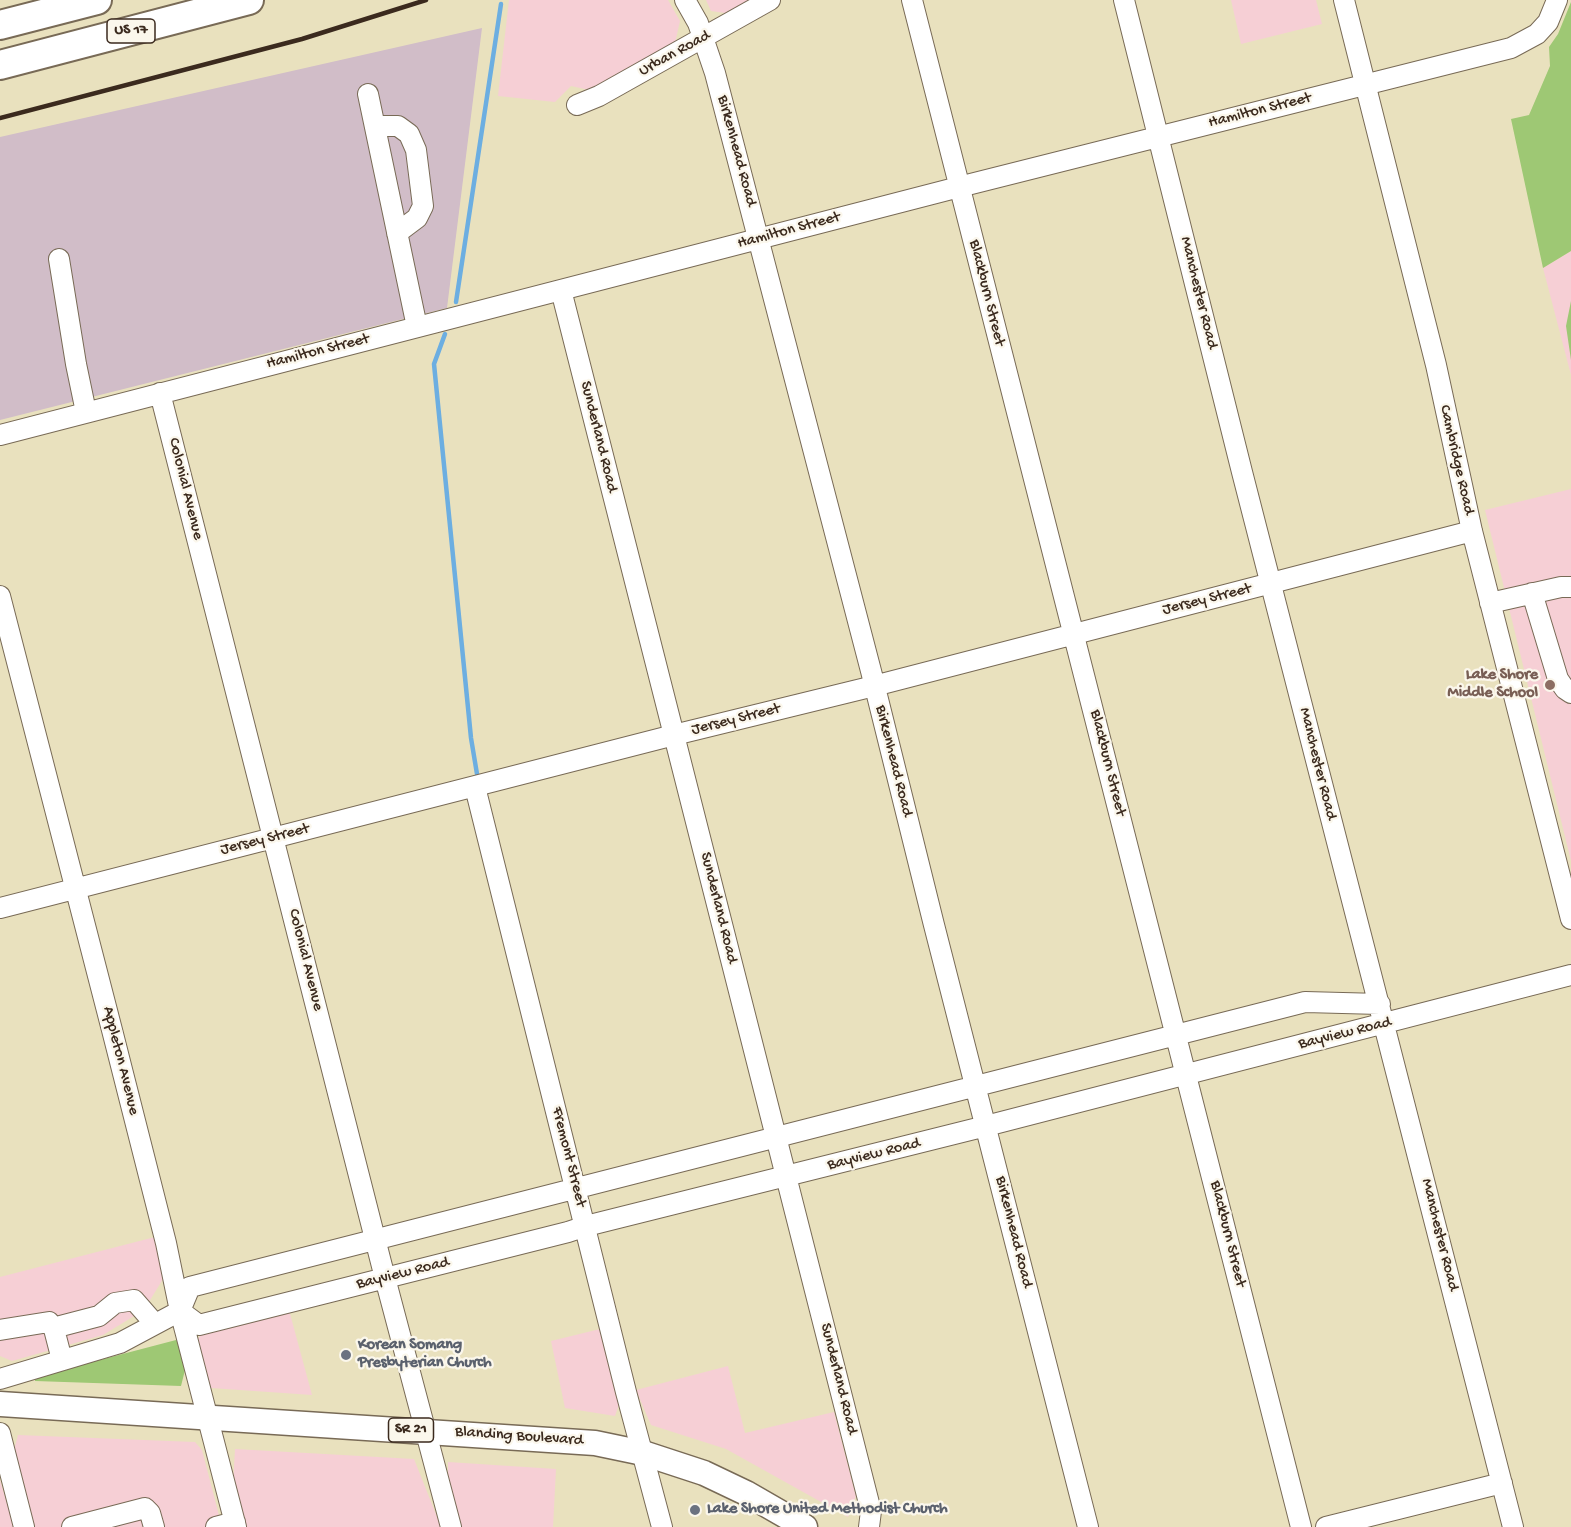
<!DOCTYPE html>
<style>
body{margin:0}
canvas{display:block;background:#e9e1be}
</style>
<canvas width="1571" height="1527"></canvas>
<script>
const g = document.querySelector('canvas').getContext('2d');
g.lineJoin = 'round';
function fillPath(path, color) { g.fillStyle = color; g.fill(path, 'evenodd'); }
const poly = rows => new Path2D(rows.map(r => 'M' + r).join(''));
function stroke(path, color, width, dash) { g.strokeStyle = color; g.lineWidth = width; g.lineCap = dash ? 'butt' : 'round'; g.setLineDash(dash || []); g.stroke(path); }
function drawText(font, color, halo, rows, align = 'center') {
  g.font = font + ' "Gochi Hand",sans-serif'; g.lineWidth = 4.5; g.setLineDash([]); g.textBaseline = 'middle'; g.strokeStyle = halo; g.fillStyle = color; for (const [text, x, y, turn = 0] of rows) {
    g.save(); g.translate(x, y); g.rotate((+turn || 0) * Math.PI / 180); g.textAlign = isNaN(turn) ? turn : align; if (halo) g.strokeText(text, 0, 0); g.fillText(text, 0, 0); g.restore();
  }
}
fillPath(poly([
 [509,0,668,0,680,21,675,43,594,91,571,86,555,102,498,96],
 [706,0,750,0,725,13,711,11],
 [1231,0,1316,0,1322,24,1241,44],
 [1571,251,1571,375,1543,268],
 [1571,489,1571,861,1485,510],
 [155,1237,163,1279,144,1310,103,1335,12,1361,0,1356,0,1277],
 [289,1310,312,1395,211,1388,197,1340,203,1332],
 [604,1328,621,1399,615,1416,565,1408,551,1341],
 [728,1366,745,1433,834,1412,856,1496,848,1517,726,1449,651,1425,636,1390],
 [18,1435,195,1442,202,1450,222,1527,32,1527,14,1450],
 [235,1449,414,1459,441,1527,243,1527,233,1486],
 [448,1462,556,1469,553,1527,458,1527,448,1488],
 [0,1480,14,1527,0,1527]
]), '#f6cfd5');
fillPath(poly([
 [482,28,447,308,0,420,0,137]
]), '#d1bdc8');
fillPath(poly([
 [1571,2,1571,251,1543,268,1511,119,1529,115,1550,66,1549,47,1558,34],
 [1571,301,1571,360,1566,326],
 [176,1340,182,1345,187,1362,181,1386,35,1381,35,1377]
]), '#9ec874');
stroke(poly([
 [456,302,501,4],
 [445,334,434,364,471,738,477,774]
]), '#6caee1', 4.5);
const minor = poly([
 [685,0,698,23,715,73,871,671,934,925,1088,1527],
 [912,0,1301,1527],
 [1124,0,1242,472,1513,1527],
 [1344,0,1436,365,1472,531,1571,919],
 [368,94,417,327],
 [577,105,599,96,770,0],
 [375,126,398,126,409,134,416,150,423,206,417,218,397,233],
 [59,259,76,364,86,412],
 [561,290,871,1511,869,1527],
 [160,393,385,1278,451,1527],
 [0,435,959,187,1511,48,1537,34,1548,22,1557,0],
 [1532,593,1558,679,1565,689,1571,693],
 [0,596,112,1030,166,1243,180,1311,236,1527],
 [1490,603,1561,587,1571,587],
 [475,787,626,1392,662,1527],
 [0,908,674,735,874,686,1472,531],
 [180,1311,199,1325,568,1232,586,1226,986,1126,1571,975],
 [53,1328,99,1316,115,1303,134,1300,155,1324],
 [0,1330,49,1322,54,1329,62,1360],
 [0,1379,120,1343,180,1311,190,1287,1305,1002,1380,1004],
 [0,1433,24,1527],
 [72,1527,145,1508,150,1513,154,1527],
 [216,1527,235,1522],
 [1326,1527,1502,1483]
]);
const major = poly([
 [0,1404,595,1443,643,1453,704,1473,746,1493,805,1527]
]);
const highway = poly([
 [0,25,97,0],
 [0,65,249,0]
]);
stroke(minor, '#786a56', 22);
stroke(major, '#786a56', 27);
stroke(highway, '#786a56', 32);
stroke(minor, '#fff', 20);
stroke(major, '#fff', 24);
stroke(highway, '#fff', 28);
stroke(poly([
 [0,118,302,39,426,0]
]), '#3b2a1e', 4.5);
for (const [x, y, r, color] of [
 [1550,685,6,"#8d6e63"],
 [346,1355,6,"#6b7280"],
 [695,1510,6,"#6b7280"]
]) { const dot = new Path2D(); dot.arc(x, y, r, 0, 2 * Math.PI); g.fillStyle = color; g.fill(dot); stroke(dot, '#fbf7ec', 2); }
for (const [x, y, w] of [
 [131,31,48],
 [411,1430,45]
]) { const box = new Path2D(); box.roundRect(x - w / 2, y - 12, w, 24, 4.5); g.fillStyle = '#fbf7ec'; g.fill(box); stroke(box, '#3b2a1e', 1.5); }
drawText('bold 15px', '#3b2a1e', null, [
 ["US 17",131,31],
 ["SR 21",411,1430]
]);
drawText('16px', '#3b2a1e', '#fbf7ec', [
 ["Urban Road",675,54,-29],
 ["Hamilton Street",1260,111,-14],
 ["Birkenhead Road",736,151,75],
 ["Hamilton Street",789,231,-15],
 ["Blackburn Street",986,293,76],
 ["Manchester Road",1198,293,76],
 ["Hamilton Street",318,352,-14],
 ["Sunderland Road",598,437,76],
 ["Cambridge Road",1456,460,77],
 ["Colonial Avenue",185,489,76],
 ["Jersey Street",1207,600,-14],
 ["Jersey Street",736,720,-14],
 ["Birkenhead Road",893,761,76],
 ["Blackburn Street",1107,763,76],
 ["Manchester Road",1317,764,76],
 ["Jersey Street",265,840,-14],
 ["Sunderland Road",718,908,76],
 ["Colonial Avenue",305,960,76],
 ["Bayview Road",1345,1034,-14],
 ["Appleton Avenue",120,1061,76],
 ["Bayview Road",874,1155,-14],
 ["Fremont Street",568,1157,76],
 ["Birkenhead Road",1013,1232,76],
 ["Blackburn Street",1227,1234,76],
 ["Manchester Road",1439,1235,76],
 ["Bayview Road",403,1274,-14],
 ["Sunderland Road",838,1379,76],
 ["Blanding Boulevard",519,1437,4]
]);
drawText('bold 16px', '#785e54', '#fbf7ec', [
 ["Lake Shore",1538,676],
 ["Middle School",1538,694]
], 'right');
drawText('bold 16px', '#5b616d', '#fbf7ec', [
 ["Korean Somang",358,1346],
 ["Presbyterian Church",358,1364],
 ["Lake Shore United Methodist Church",707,1510]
], 'left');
</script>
